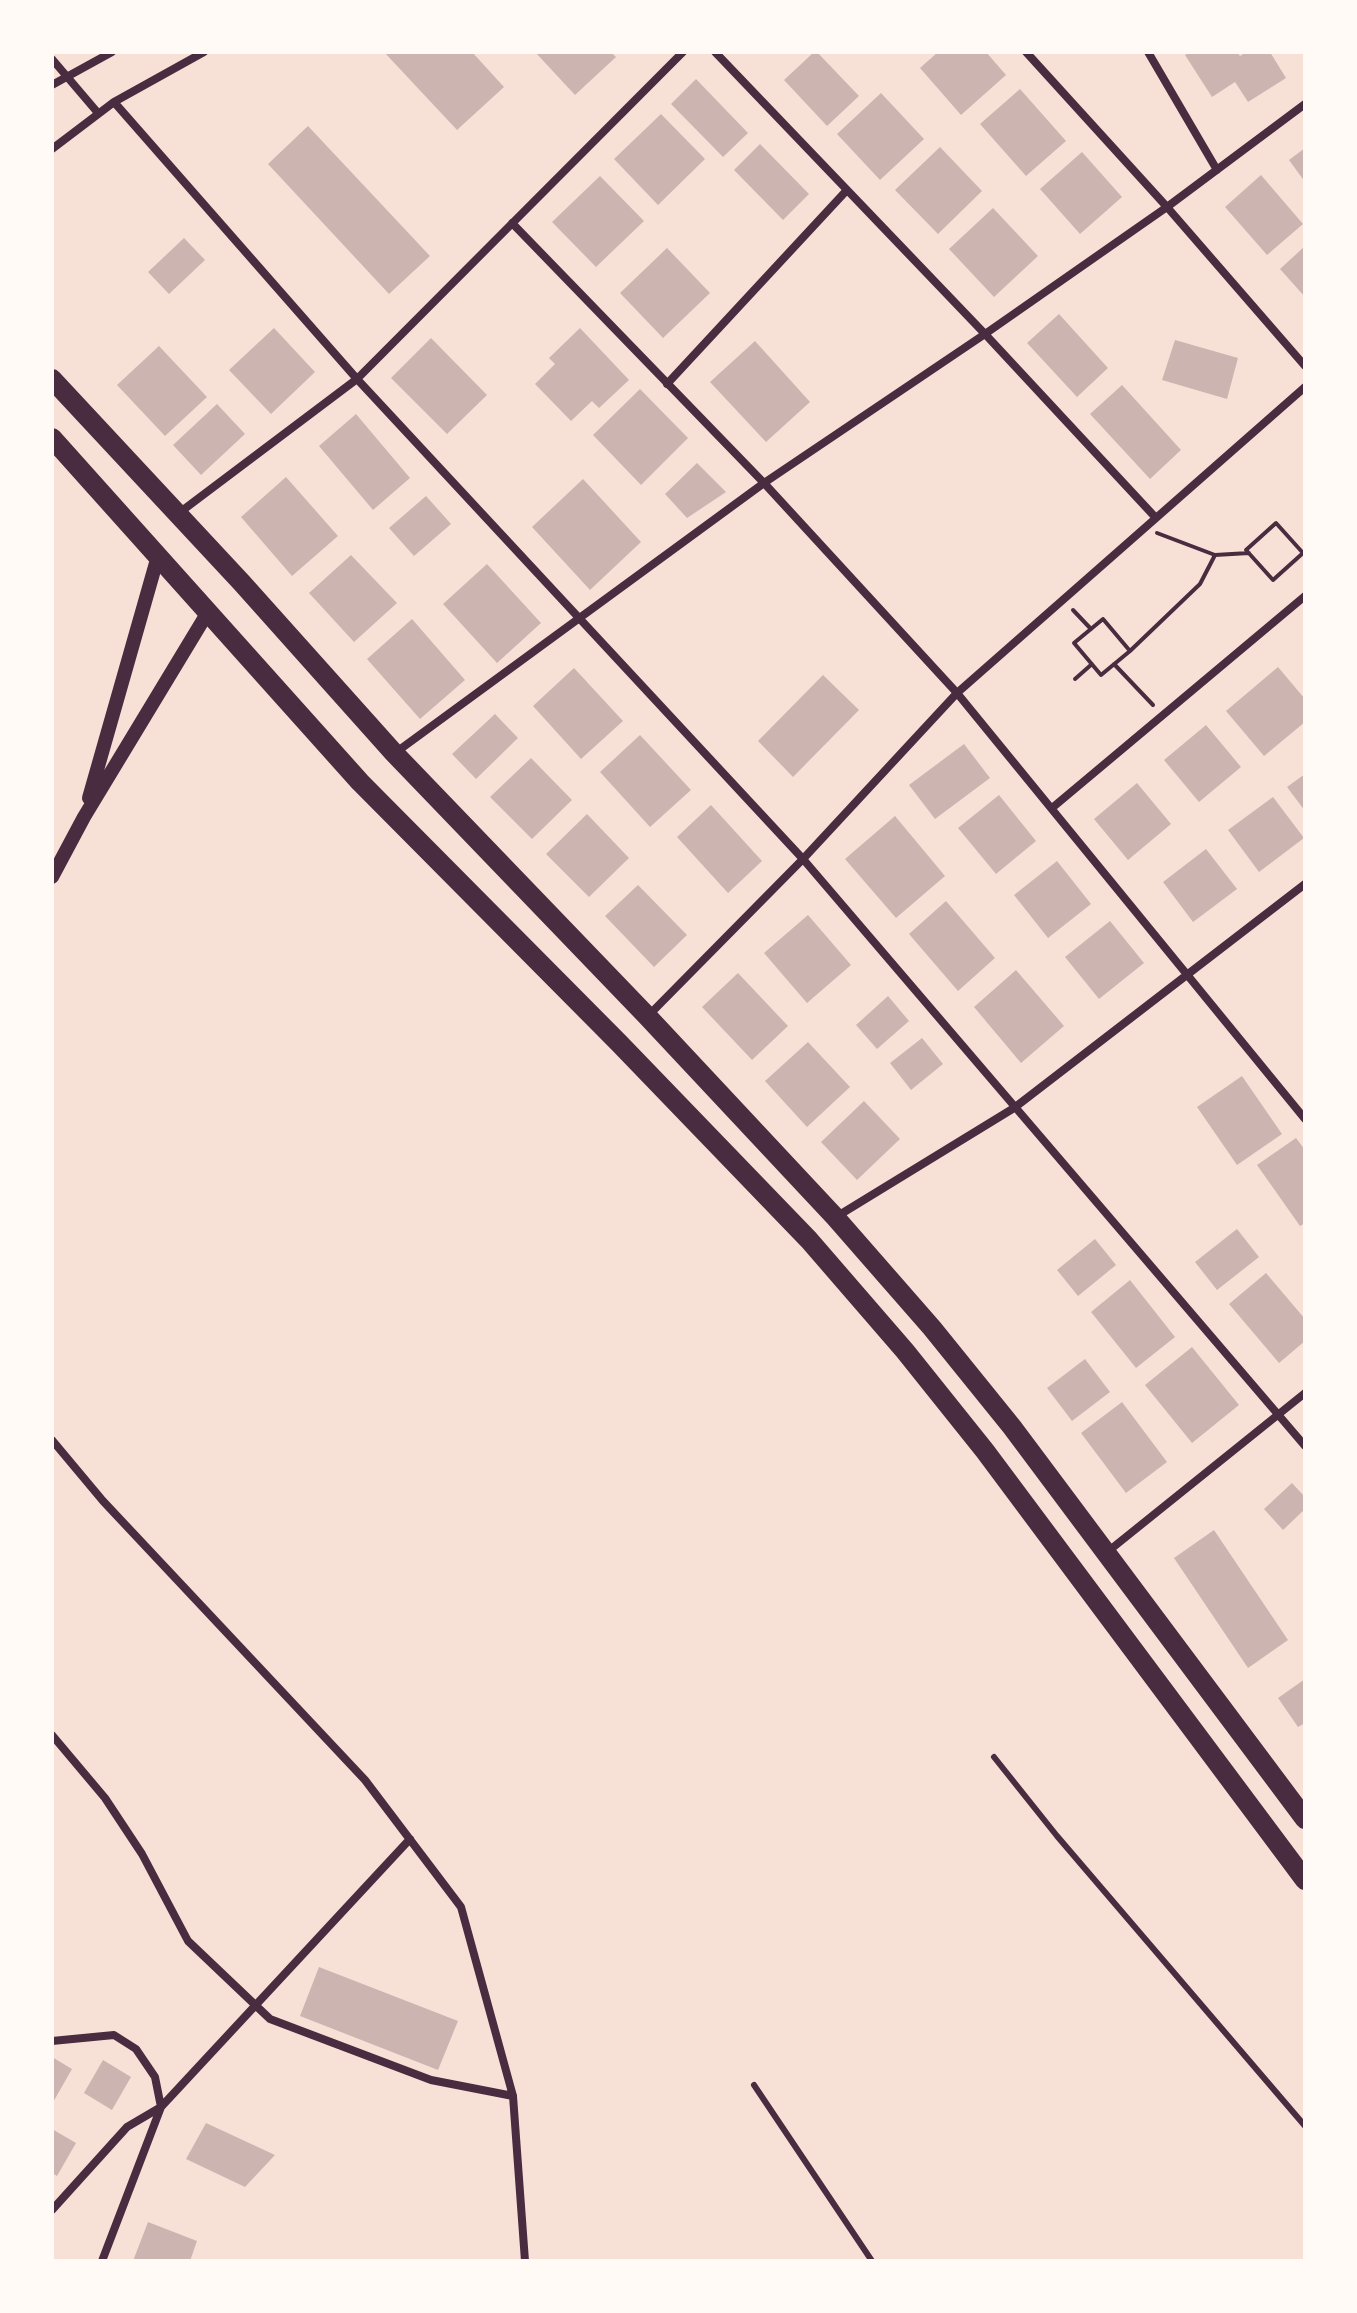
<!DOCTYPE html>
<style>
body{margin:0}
#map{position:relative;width:1357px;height:2313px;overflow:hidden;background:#f7e1d7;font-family:"Titillium Web",sans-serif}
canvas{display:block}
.frame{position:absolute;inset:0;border:54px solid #fffaf5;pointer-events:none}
</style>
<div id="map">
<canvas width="1357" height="2313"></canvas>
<div class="frame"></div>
</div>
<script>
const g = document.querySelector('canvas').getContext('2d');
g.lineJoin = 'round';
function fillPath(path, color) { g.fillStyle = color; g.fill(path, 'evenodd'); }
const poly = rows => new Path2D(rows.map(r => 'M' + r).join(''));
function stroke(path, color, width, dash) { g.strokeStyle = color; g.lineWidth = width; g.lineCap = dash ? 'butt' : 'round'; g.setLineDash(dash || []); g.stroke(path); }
fillPath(poly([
 [384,52,472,52,504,87,457,130],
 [535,52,611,52,616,57,575,95],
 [814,52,817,52,859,96,827,126,784,80],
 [938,52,986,52,1006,75,961,115,920,68],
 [1190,52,1237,52,1240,56,1246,52,1270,52,1286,78,1248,102,1235,82,1212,97,1185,55],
 [696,79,748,133,723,157,671,104],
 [1020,89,1066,141,1026,176,980,124],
 [881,93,924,139,880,180,837,134],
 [661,114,705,159,658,205,614,159],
 [308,126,430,256,389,294,268,164],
 [760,144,809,194,783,220,734,170],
 [940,147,982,191,938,234,895,190],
 [1305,148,1305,182,1289,160],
 [1082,152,1122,197,1080,234,1040,189],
 [1261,175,1303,224,1267,255,1225,207],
 [600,176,644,221,596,267,552,222],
 [993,208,1038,256,994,297,949,249],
 [184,238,205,260,169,294,148,272],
 [1305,246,1305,297,1280,269],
 [667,248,710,293,663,338,620,293],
 [1059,314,1108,368,1077,397,1027,343],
 [274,328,315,372,271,414,229,370],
 [580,328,629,380,599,408,592,401,571,421,535,384,555,364,549,358],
 [431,338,487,395,447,434,391,378],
 [1175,340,1238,358,1227,399,1162,380],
 [755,341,810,402,766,442,710,382],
 [159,346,207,397,165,436,117,385],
 [1122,385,1181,450,1150,479,1090,414],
 [640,389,688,438,641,485,593,435],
 [217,404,245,434,201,475,173,445],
 [356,414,410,478,373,510,319,446],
 [697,463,726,492,687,518,665,494],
 [286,477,338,536,292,576,241,517],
 [583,479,641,542,590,590,532,527],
 [426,496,451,524,414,556,389,528],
 [351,555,397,603,354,642,309,593],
 [487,564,541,623,497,663,443,604],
 [412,619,465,680,420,719,367,659],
 [1278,667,1305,699,1305,722,1264,756,1226,711],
 [574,668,623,721,581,759,533,706],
 [823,675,859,710,793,777,758,741],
 [495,714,518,738,476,779,452,754],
 [1206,725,1241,767,1199,802,1164,760],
 [640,735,691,790,650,827,600,772],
 [964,744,990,778,935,819,909,785],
 [531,758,572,800,532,839,490,797],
 [1305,774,1305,811,1287,787],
 [1137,783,1171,824,1128,860,1094,819],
 [999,795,1036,841,996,874,958,828],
 [1273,797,1304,838,1259,872,1228,830],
 [711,805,762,861,728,893,677,837],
 [587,814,629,858,589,897,546,854],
 [895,816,945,876,896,918,845,859],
 [1206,849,1237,889,1193,922,1163,882],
 [1057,861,1091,904,1048,938,1014,895],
 [638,885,687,935,654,967,605,916],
 [946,901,995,958,958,991,909,934],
 [808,915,851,965,807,1003,764,953],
 [1110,921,1144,963,1099,999,1065,957],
 [1016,970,1064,1026,1021,1063,974,1007],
 [738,973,788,1026,752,1060,702,1007],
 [888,996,909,1021,877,1049,856,1025],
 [922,1038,943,1064,911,1090,890,1063],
 [808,1042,850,1087,807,1127,765,1081],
 [1242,1076,1282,1134,1237,1165,1197,1107],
 [864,1101,900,1139,857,1180,821,1142],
 [1296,1138,1305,1150,1305,1223,1300,1226,1257,1165],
 [1237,1229,1259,1257,1217,1290,1195,1262],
 [1095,1239,1116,1265,1078,1296,1057,1270],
 [1266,1273,1305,1319,1305,1341,1279,1363,1229,1304],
 [1130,1280,1175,1337,1136,1368,1091,1312],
 [1192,1347,1239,1405,1192,1443,1145,1385],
 [1085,1359,1110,1392,1072,1421,1047,1388],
 [1122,1402,1167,1462,1126,1493,1081,1433],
 [1292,1483,1305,1497,1305,1509,1283,1530,1264,1509],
 [1214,1530,1288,1640,1248,1668,1174,1558],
 [1305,1679,1305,1723,1298,1727,1278,1698],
 [319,1967,458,2021,438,2070,300,2016],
 [52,2057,72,2069,52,2104],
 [103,2060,131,2077,112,2110,84,2093],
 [206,2123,275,2155,245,2187,186,2159],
 [52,2129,76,2143,57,2176,52,2173],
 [148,2222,197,2241,190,2261,133,2261]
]), '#ccb4b1');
stroke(poly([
 [1276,523,1303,553,1273,580,1246,550,1276,523],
 [1157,533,1215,555],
 [1073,610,1091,629],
 [1103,619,1130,651,1101,675,1074,643,1103,619],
 [1130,651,1200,584,1215,555,1249,553],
 [1114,664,1153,705],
 [1075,679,1092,664]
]), '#4a2c40', 4);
stroke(poly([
 [994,1757,1057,1836,1305,2126],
 [754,2085,872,2261]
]), '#4a2c40', 6);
stroke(poly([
 [715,52,985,334,1156,518],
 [1026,52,1167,207,1305,366],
 [1148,52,1217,170],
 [52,59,98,113],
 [52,85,112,52],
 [114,102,357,379,803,859,1305,1446],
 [52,149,114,102,204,52],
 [512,223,764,483,957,693,1305,1119],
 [667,384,847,190],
 [179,513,357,379,683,52],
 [395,753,764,483,985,334,1167,207,1305,104],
 [1052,808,1305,596],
 [648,1016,803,859,957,693,1305,387],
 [836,1217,1014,1108,1305,884],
 [52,1440,103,1501,365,1780,461,1907,513,2096,525,2261],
 [1106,1553,1305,1393],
 [52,1735,105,1798,142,1854,188,1941,270,2019,431,2080,513,2096],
 [52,2041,114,2035,136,2049,155,2077,161,2107,127,2127,52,2210],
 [102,2261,161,2107,410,1839]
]), '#4a2c40', 8);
stroke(poly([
 [89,798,158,556],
 [52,877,84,817,208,612]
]), '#4a2c40', 14);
stroke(poly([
 [52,379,242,583,394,753,647,1016,835,1217,932,1328,1012,1427,1305,1819],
 [52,438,360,782,619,1043,809,1240,905,1351,985,1451,1305,1880]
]), '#4a2c40', 20);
</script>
